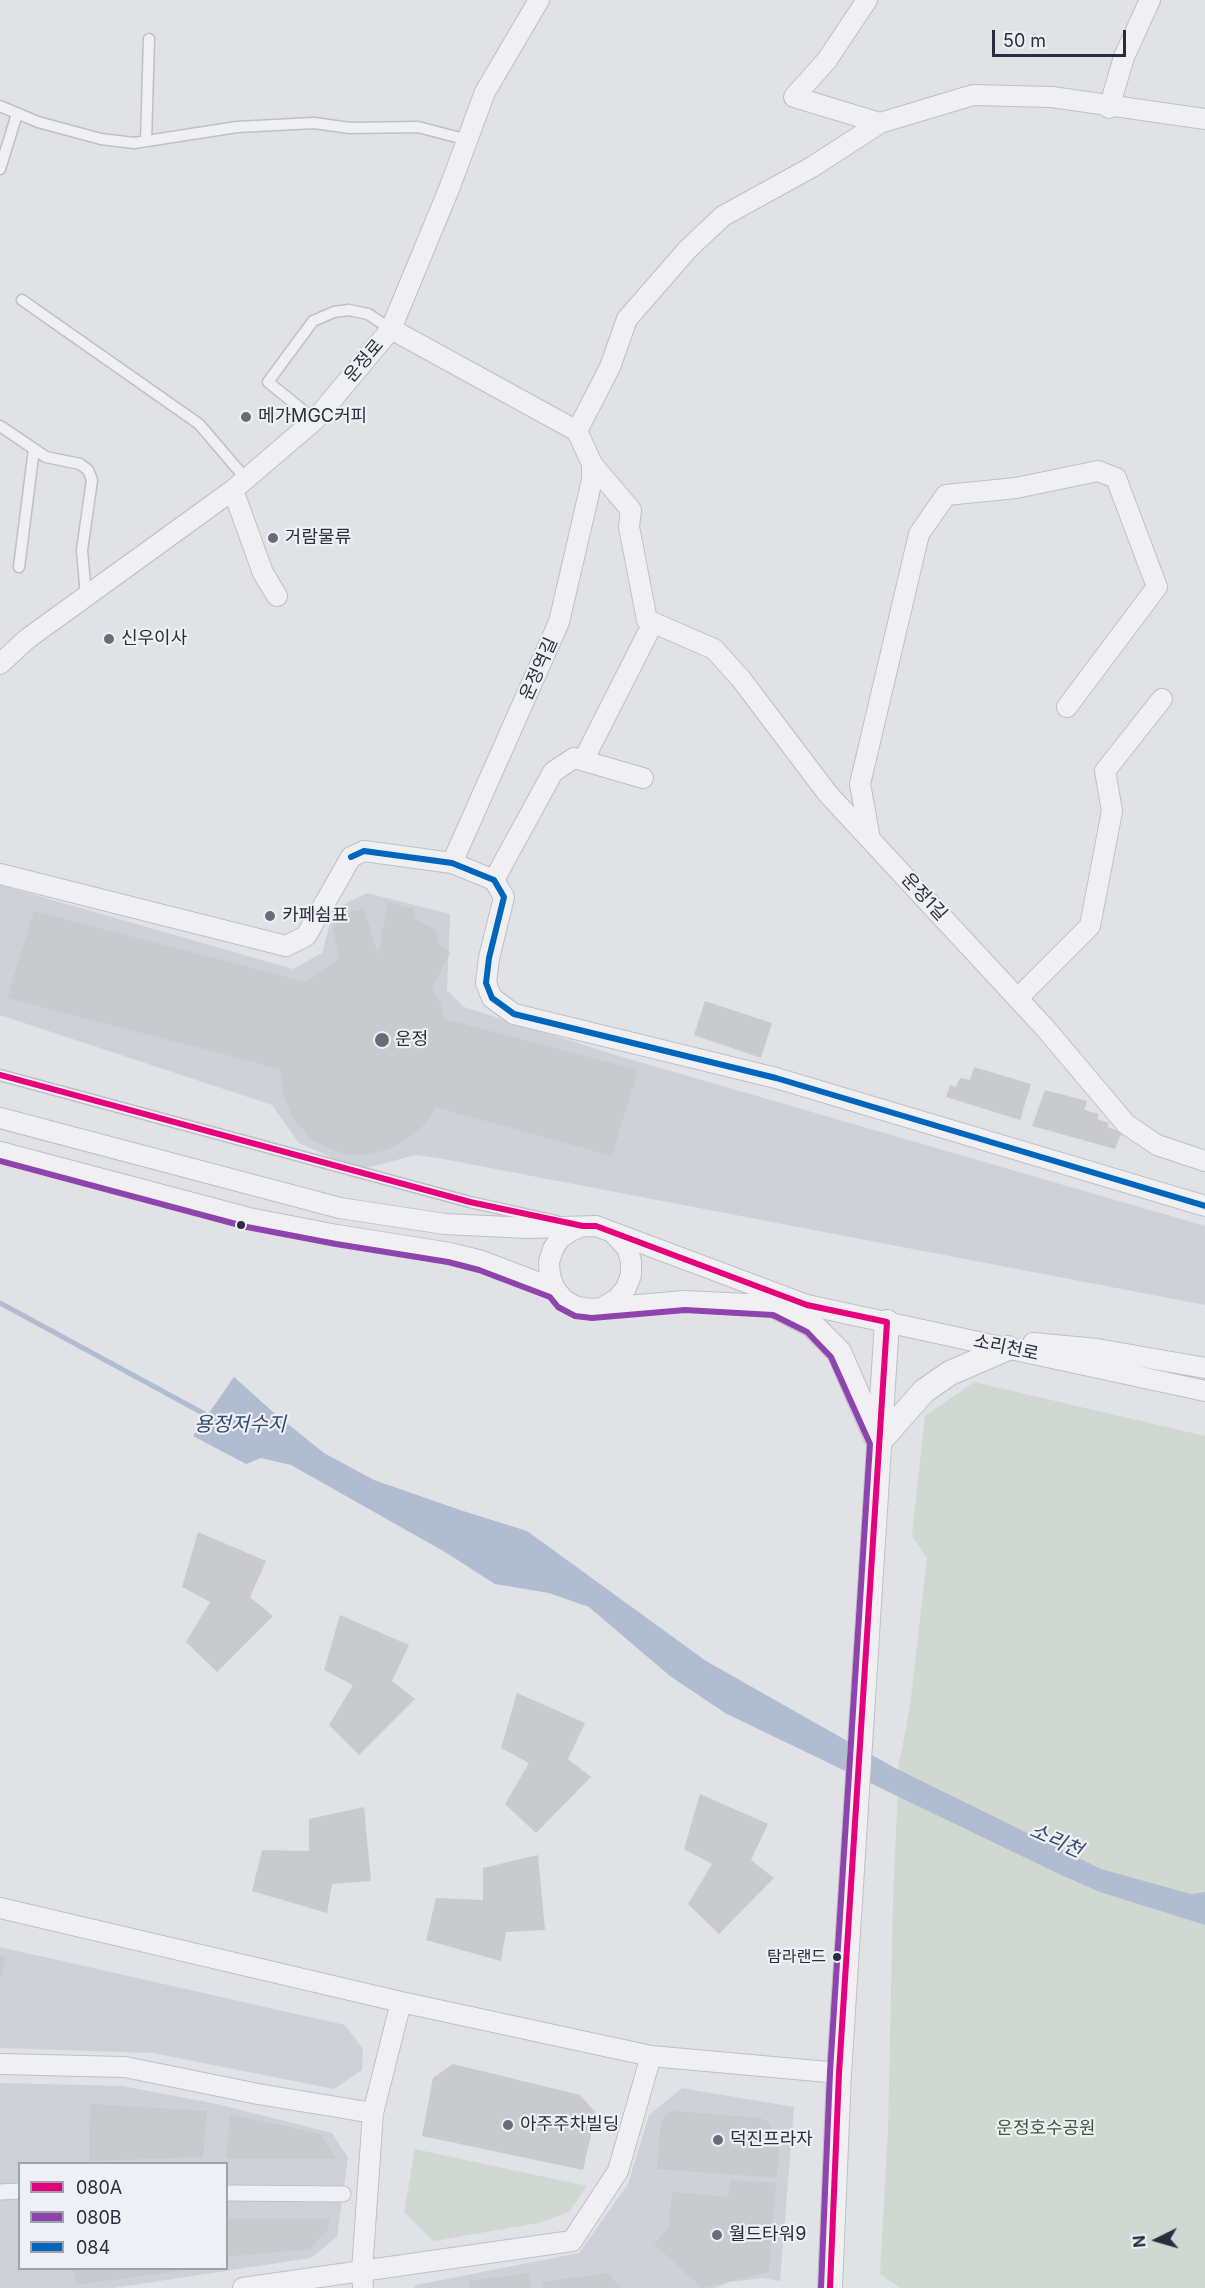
<!DOCTYPE html>
<meta charset="utf-8">
<style>
body{margin:0}
#map{position:relative;width:1205px;height:2288px;overflow:hidden;background:#e0e2e5;font-family:Inter,sans-serif}
canvas{display:block}
.legend{position:absolute;left:18px;top:2162px;width:210px;height:108px;box-sizing:border-box;background:#eef0f5;border:2px solid #9fa2ab;margin:0;padding:8px 10px;list-style:none;font-size:18px;color:#282e3d}
.legend li{display:flex;align-items:center;gap:12px;height:30px}
.legend b{width:30px;border:2px solid #9fa2ab}
.north{position:absolute;left:1127px;top:2210px;width:60px;height:60px;-webkit-text-stroke:4px #eef0f5;paint-order:stroke;rotate:265deg;font-size:16px;font-weight:700;line-height:24px;text-align:center;color:#282e3d}
.north::after{content:'';display:block;margin:auto;width:21px;height:27px;background:#282e3d;clip-path:polygon(50% 0,100% 100%,50% 72%,0 100%)}
.scale{position:absolute;left:992px;top:30px;width:134px;height:27px;box-sizing:border-box;border:3px solid #282e3d;border-top:0;padding-left:8px;font-size:18px;line-height:21px;white-space:nowrap;color:#282e3d;-webkit-text-stroke:4px #eef0f5;paint-order:stroke}
</style>
<div id="map">
<canvas width="1205" height="2288"></canvas>
<ul class="legend">
<li><b style="height:8px;background:#e5007d"></b>080A</li>
<li><b style="height:8px;background:#8e44ad"></b>080B</li>
<li><b style="height:8px;background:#0065bd"></b>084</li>
</ul>
<div class="north">N</div>
<div class="scale">50 m</div>
</div>
<script>
const g = document.querySelector('canvas').getContext('2d');
g.lineJoin = 'round';
function fillPath(path, color) { g.fillStyle = color; g.fill(path, 'evenodd'); }
const poly = rows => new Path2D(rows.map(r => 'M' + r).join(''));
function stroke(path, color, width, dash) { g.strokeStyle = color; g.lineWidth = width; g.lineCap = dash ? 'butt' : 'round'; g.setLineDash(dash || []); g.stroke(path); }
function drawText(font, color, halo, rows, align = 'center') {
  g.font = font + ' Inter,"Noto Sans KR",sans-serif'; g.lineWidth = 4.5; g.setLineDash([]); g.textBaseline = 'middle'; g.strokeStyle = halo; g.fillStyle = color; for (const [text, x, y, turn = 0] of rows) {
    g.save(); g.translate(x, y); g.rotate((+turn || 0) * Math.PI / 180); g.textAlign = isNaN(turn) ? turn : align; if (halo) g.strokeText(text, 0, 0); g.fillText(text, 0, 0); g.restore();
  }
}
fillPath(poly([
 [0,885,293,969,322,953,334,909,367,893,450,914,447,990,464,1007,612,1054,1205,1226,1205,1305,438,1158,415,1155,360,1170,299,1143,272,1105,0,1015],
 [0,1947,345,2025,363,2049,362,2070,334,2089,153,2053,0,2048],
 [0,2083,122,2086,217,2104,332,2133,348,2158,337,2237,311,2258,113,2288,0,2288],
 [20,2164,226,2164,226,2268,20,2268],
 [682,2088,794,2107,780,2281,764,2278,729,2282,716,2288,414,2288,416,2285,579,2253,628,2184,649,2115]
]), '#cfd1d8');
fillPath(poly([
 [974,1382,1205,1436,1205,2288,900,2288,880,2274,888,2130,893,1900,899,1764,910,1706,927,1558,912,1536,925,1416],
 [415,2149,587,2186,569,2212,539,2223,433,2241,404,2212]
]), '#d0d9d1');
fillPath(poly([
 [234,1377,274,1413,324,1453,374,1480,460,1510,527,1531,706,1661,895,1768,1101,1869,1191,1894,1205,1892,1205,1925,1100,1892,1061,1875,725,1713,670,1676,589,1607,549,1593,495,1584,445,1552,291,1465,261,1458,246,1464,193,1436]
]), '#b0bccf');
stroke(poly([
 [0,1303,212,1418]
]), '#b0bccf', 5);
fillPath(poly([
 [388,902,414,909,415,919,436,930,439,944,450,953,432,988,440,1002,445,1019,638,1070,612,1156,435,1107,432,1115,422,1127,401,1143,386,1150,365,1155,352,1155,335,1151,312,1140,293,1118,283,1095,280,1069,7,998,34,911,306,982,339,958,333,929,341,916,353,911,364,909,378,954],
 [705,1001,772,1023,761,1058,694,1035],
 [974,1067,1031,1084,1020,1120,946,1097,950,1085,956,1087,960,1078,970,1080],
 [1045,1090,1087,1101,1084,1110,1099,1114,1097,1119,1109,1123,1107,1127,1122,1132,1115,1149,1032,1126],
 [198,1532,266,1561,250,1597,273,1616,217,1672,186,1642,210,1602,182,1587],
 [340,1615,409,1645,392,1681,415,1699,359,1755,329,1725,353,1685,324,1670],
 [517,1693,585,1723,568,1759,591,1777,536,1833,505,1804,529,1763,501,1748],
 [700,1794,768,1824,751,1860,774,1878,719,1934,688,1904,712,1864,684,1849],
 [364,1807,371,1881,332,1884,327,1913,252,1891,262,1850,309,1851,309,1819],
 [538,1855,545,1930,506,1932,501,1961,426,1940,436,1898,483,1900,483,1868],
 [0,1955,6,1957,1,1977,0,1977],
 [453,2064,580,2095,596,2113,583,2170,422,2136,433,2078],
 [90,2104,207,2111,203,2157,89,2161],
 [674,2111,760,2118,768,2122,774,2133,779,2147,777,2178,657,2169,661,2122,666,2114],
 [230,2114,320,2134,337,2159,226,2159],
 [730,2180,776,2183,769,2272,702,2288,654,2244,669,2227,672,2192,728,2197],
 [226,2219,330,2219,328,2230,310,2249,226,2257],
 [73,2268,186,2268,186,2270,76,2285],
 [529,2273,531,2288,470,2288,469,2281],
 [608,2273,621,2288,543,2288,542,2282]
]), '#c9cacd');
const service = poly([
 [0,106,38,122,101,139,134,143,237,127,314,123,350,128,418,127,468,140],
 [146,141,149,39],
 [0,169,17,114],
 [22,300,199,424,246,479],
 [315,420,268,382,313,321,334,312,349,310,368,314,391,329],
 [0,426,46,457,80,464,88,470,92,480,82,550,86,596],
 [19,567,34,449],
 [0,1075,470,1202,556,1221]
]);
const pedestrian = poly([
 [0,2192,20,2191],
 [226,2193,343,2194]
]);
const minor = poly([
 [867,0,827,60,794,97,880,123],
 [1109,108,1124,57,1150,0],
 [391,329,577,431,592,464,631,510,629,527,647,620,714,649,741,679,828,794,1045,1028,1126,1124,1157,1145,1205,1161],
 [577,431,610,367,627,319,688,249,723,216,812,167,880,123,973,95,1052,97,1205,119],
 [233,490,263,573,277,596],
 [0,664,27,639,233,490,315,420,391,329,449,189,485,92,539,0],
 [584,759,653,623],
 [870,839,860,784,919,534,946,495,1016,488,1098,471,1116,478,1157,587,1067,707],
 [452,863,559,622,592,480,592,464],
 [0,874,286,946,306,936,351,857,364,851,452,863,494,880,504,897,489,958,486,983,492,998,514,1014,776,1078,1205,1206],
 [494,880,553,772,574,758,643,778],
 [1018,998,1090,926,1112,811,1105,771,1162,699],
 [0,1118,340,1208,445,1224,528,1228,596,1226,807,1305,1205,1391],
 [0,1152,249,1218,337,1235,450,1253,482,1261,555,1289,564,1300,577,1307,591,1309,685,1301,788,1306],
 [555,1289,550,1276,549,1262,553,1249,560,1238,571,1231,580,1227],
 [605,1306,617,1299,626,1288,631,1275,631,1261,627,1248,613,1233],
 [1033,1343,1097,1349,1205,1368],
 [0,1908,401,2002,651,2056,839,2073],
 [0,2064,125,2067,258,2094,373,2113],
 [243,2288,572,2241,618,2171,651,2056],
 [363,2288,362,2270,373,2113,401,2002]
]);
const tertiary = poly([
 [775,1306,812,1325,839,1352,876,1437],
 [879,1442,924,1391,950,1373,1008,1348],
 [830,2288,839,2073,887,1322]
]);
stroke(service, '#bec0c3', 13);
stroke(pedestrian, '#bec0c3', 17);
stroke(minor, '#bec0c3', 22);
stroke(tertiary, '#bec0c3', 26);
stroke(service, '#f0f0f2', 10);
stroke(pedestrian, '#f0f0f2', 15);
stroke(minor, '#f0f0f2', 20);
stroke(tertiary, '#f0f0f2', 24);
stroke(poly([
 [0,1075,470,1202,583,1226,596,1226,807,1305,887,1322,839,2073,830,2288]
]), '#e5007d', 6);
stroke(poly([
 [0,1161,247,1227,336,1244,448,1262,479,1270,550,1297,558,1307,575,1316,592,1318,685,1310,773,1315,807,1332,831,1357,870,1444,830,2072,821,2288]
]), '#8e44ad', 6);
stroke(poly([
 [351,857,364,851,452,863,494,880,504,897,489,958,486,983,492,998,514,1014,776,1078,1205,1206]
]), '#0065bd', 6);
for (const [x, y, r, color] of [
 [246,417,6,"#686d78"],
 [273,538,6,"#686d78"],
 [109,639,6,"#686d78"],
 [270,916,6,"#686d78"],
 [382,1040,8,"#686d78"],
 [241,1225,5,"#282e3d"],
 [837,1957,5,"#282e3d"],
 [508,2125,6,"#686d78"],
 [718,2140,6,"#686d78"],
 [717,2235,6,"#686d78"]
]) { const dot = new Path2D(); dot.arc(x, y, r, 0, 2 * Math.PI); g.fillStyle = color; g.fill(dot); stroke(dot, '#eef0f5', 2); }
drawText('16px', '#282e3d', '#eef0f5', [
 ["탐라랜드",826,1957]
], 'right');
drawText('18px', '#282e3d', '#eef0f5', [
 ["운정로",364,361,-50],
 ["운정역길",539,669,-66],
 ["운정1길",924,897,47],
 ["소리천로",1006,1348,12]
]);
drawText('18px', '#282e3d', '#eef0f5', [
 ["메가MGC커피",258,417],
 ["거람물류",285,538],
 ["신우이사",121,639],
 ["카페쉼표",282,916],
 ["운정",395,1040],
 ["아주주차빌딩",520,2125],
 ["덕진프라자",730,2140],
 ["월드타워9",729,2235]
], 'left');
drawText('18px', '#3a5936', '#eef0f5', [
 ["운정호수공원",1046,2129]
]);
drawText('italic 20px', '#344a6f', '#eef0f5', [
 ["용정저수지",240,1425],
 ["소리천",1056,1841,24]
]);
</script>
